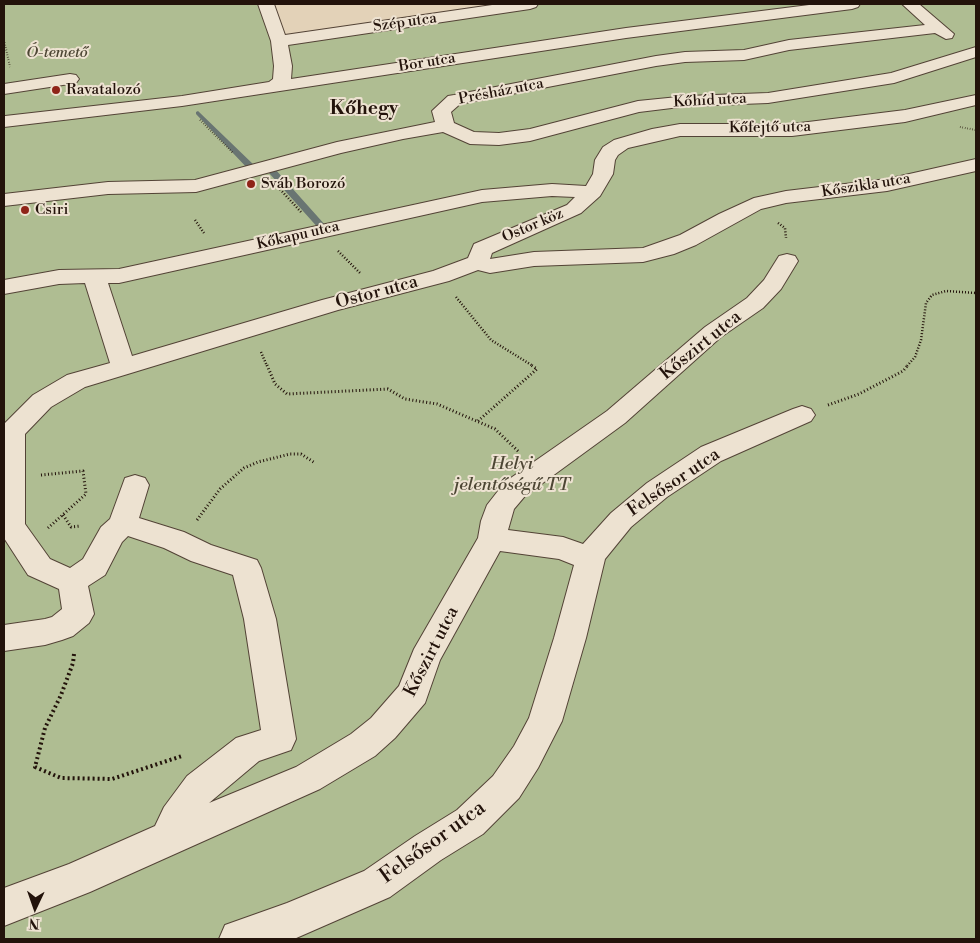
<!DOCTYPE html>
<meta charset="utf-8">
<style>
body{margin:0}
#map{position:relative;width:980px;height:943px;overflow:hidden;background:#e3d2b8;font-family:"Libre Bodoni",serif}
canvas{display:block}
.frame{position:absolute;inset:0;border:5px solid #23130b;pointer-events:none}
.north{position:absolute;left:10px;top:883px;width:50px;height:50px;-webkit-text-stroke:4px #ede2d1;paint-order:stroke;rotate:183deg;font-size:14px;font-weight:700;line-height:20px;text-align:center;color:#23130b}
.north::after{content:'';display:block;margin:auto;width:18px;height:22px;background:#23130b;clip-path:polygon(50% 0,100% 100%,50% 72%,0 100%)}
</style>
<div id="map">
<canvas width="980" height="943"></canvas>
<div class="frame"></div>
<div class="north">N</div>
</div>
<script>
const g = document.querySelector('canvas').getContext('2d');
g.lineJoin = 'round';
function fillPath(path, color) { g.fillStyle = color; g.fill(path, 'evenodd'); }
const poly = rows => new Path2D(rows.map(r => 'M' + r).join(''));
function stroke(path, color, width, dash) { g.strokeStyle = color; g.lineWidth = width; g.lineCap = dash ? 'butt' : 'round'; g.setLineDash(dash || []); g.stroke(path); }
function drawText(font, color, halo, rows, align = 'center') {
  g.font = font + ' "Libre Bodoni",serif'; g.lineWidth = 4; g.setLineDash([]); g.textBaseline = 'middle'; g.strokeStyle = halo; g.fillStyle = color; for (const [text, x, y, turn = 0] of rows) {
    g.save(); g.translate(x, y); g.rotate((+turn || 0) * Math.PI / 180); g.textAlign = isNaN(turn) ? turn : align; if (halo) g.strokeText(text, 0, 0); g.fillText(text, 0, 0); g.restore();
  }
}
fillPath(poly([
 [4,4,266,4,279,40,530,4,976,4,976,939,4,939]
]), '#afbd92');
fillPath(poly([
 [198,111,255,166,255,170,249,170,196,114,196,112,198,111],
 [269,169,275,169,326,226,326,230,320,230,269,173,269,169]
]), '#697572');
const minor = poly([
 [258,4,274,4,285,35,499,4,538,4,536,7,530,9,288,45,292,66,291,79,626,28,817,4,860,4,858,7,852,9,626,38,182,106,4,127,5,116,182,96,269,82,273,79,274,66,271,41,258,4],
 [902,4,919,4,954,34,952,38,946,39,935,33,789,50,744,60,685,62,656,66,460,104,451,112,454,123,474,132,499,133,530,129,638,101,688,96,768,93,891,73,976,47,976,57,894,83,768,103,688,106,639,112,530,141,499,145,470,144,443,132,403,139,341,153,196,192,108,194,4,206,4,194,108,182,195,180,337,142,435,122,432,111,448,96,454,95,656,56,685,52,744,50,789,40,925,25,902,4],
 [70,74,76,75,79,79,76,83,4,94,4,84,70,74],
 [976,95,976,105,905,122,792,136,680,136,628,148,618,155,615,160,613,174,600,196,581,213,492,253,490,259,534,252,643,248,680,235,719,214,754,198,786,191,887,179,976,159,976,171,887,191,786,203,761,209,696,245,674,254,643,262,534,266,490,273,478,270,449,281,338,310,85,387,51,407,25,434,25,524,50,559,70,568,83,559,101,527,110,519,125,478,135,475,145,478,149,485,139,518,184,532,211,545,257,560,261,568,276,619,296,739,291,750,259,761,209,803,296,767,351,734,371,718,399,686,414,649,478,538,481,521,487,505,505,482,607,411,705,327,747,298,764,280,779,256,787,254,795,256,798,261,781,289,763,308,721,337,625,423,525,496,514,509,508,530,563,537,583,544,611,513,647,483,701,447,793,409,802,406,811,409,815,415,811,421,721,461,667,497,631,527,605,559,586,638,562,721,538,768,519,798,483,834,441,860,390,897,294,939,219,939,225,925,287,903,364,871,415,836,457,810,493,776,514,746,529,718,554,638,574,565,559,559,500,551,440,660,425,703,395,738,375,756,320,789,90,892,4,926,4,888,69,864,155,826,164,807,187,776,236,738,261,730,244,619,233,575,191,561,164,548,128,536,122,542,105,575,88,586,94,614,89,623,73,636,62,640,45,645,4,651,4,625,45,619,52,617,62,609,59,589,28,575,4,538,4,424,33,395,67,375,110,363,85,283,59,284,4,294,4,280,59,270,119,269,482,190,552,184,586,186,593,174,595,160,603,147,614,140,652,129,680,124,792,124,905,110,976,95],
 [552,196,575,197,567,205,474,244,468,258,433,271,322,300,132,356,108,283,119,283,482,202,552,196]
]);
stroke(minor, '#534336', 2);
stroke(poly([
 [4,40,10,67],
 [200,120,233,153],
 [960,127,976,130]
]), '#23130b', 2, [0.5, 2]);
stroke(poly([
 [278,187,301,212],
 [195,220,204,233],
 [778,223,785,228,786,238],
 [338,251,360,273],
 [456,297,491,340,533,366],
 [261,352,267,366],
 [907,366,915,357,921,340,926,303,932,295,946,291,976,293]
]), '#23130b', 2.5, [1, 2]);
stroke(poly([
 [267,365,275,384,287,394,388,389,405,399,437,404,495,429,519,452],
 [828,405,859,394,903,371,908,365],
 [478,421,537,369,531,365],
 [41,475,83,471,86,494,48,528],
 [63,515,71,527,81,526],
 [197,520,220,489,244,468,258,462,290,454,301,454,315,463]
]), '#23130b', 3, [1, 2.5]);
stroke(poly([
 [74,654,73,663,61,695,45,728,35,767,61,778,112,779,182,756]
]), '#23130b', 4, [2, 3]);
fillPath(minor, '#ede2d1');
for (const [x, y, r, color] of [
 [56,90,5,"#8f2418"],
 [251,184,5,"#8f2418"],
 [25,210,5,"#8f2418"]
]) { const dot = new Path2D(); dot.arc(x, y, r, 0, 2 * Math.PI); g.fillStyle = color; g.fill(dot); stroke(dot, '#ede2d1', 2); }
drawText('15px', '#23130b', '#ede2d1', [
 ["Szép utca",405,23,-8],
 ["Bor utca",427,63,-9],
 ["Présház utca",501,92,-11],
 ["Kőhíd utca",710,101,-3],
 ["Kőfejtő utca",770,128,-1],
 ["Kőszikla utca",866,186,-9],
 ["Ostor köz",533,226,-23],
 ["Kőkapu utca",298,236,-13]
]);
drawText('italic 15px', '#4d4634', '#ede2d1', [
 ["Ó-temető",57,53]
]);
drawText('15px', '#23130b', '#ede2d1', [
 ["Ravatalozó",66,90],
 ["Sváb Borozó",261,184],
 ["Csiri",35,210]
], 'left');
drawText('18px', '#23130b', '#ede2d1', [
 ["Ostor utca",377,293,-15],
 ["Kőszirt utca",701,346,-39],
 ["Felsősor utca",674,483,-34],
 ["Kőszirt utca",432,652,-63]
]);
drawText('italic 18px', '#4d4634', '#ede2d1', [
 ["Helyi",512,465],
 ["jelentőségű TT",512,486]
]);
drawText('bold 19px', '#23130b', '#ede2d1', [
 ["Kőhegy",364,109]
]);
drawText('21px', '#23130b', '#ede2d1', [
 ["Felsősor utca",433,843,-36]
]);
</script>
